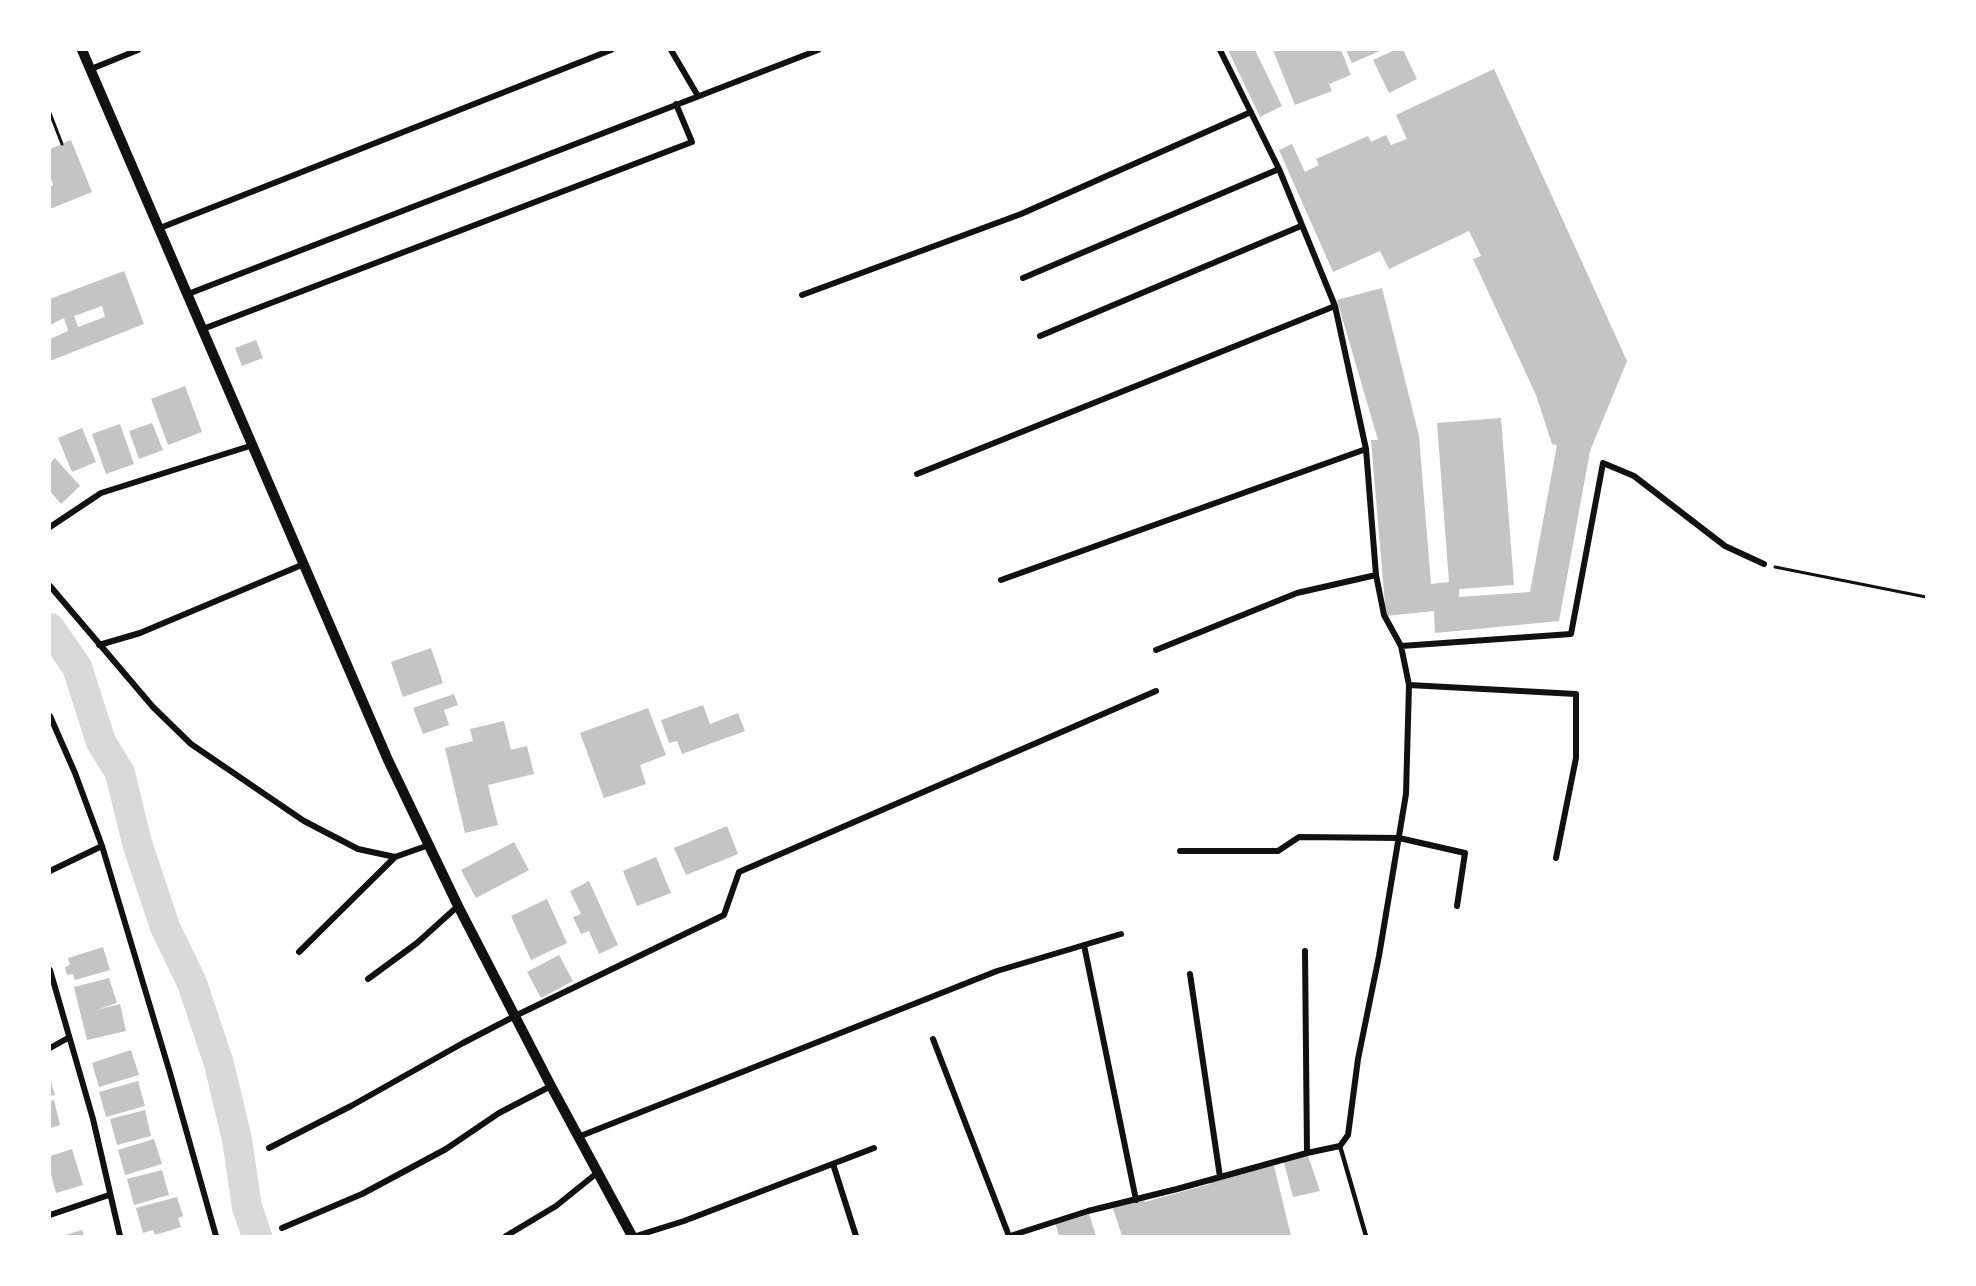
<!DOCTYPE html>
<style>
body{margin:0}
#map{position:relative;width:1976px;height:1286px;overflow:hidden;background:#fff;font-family:Barlow,sans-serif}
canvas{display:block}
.frame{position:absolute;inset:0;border:51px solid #fff;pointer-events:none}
</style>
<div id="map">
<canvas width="1976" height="1286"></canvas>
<div class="frame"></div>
</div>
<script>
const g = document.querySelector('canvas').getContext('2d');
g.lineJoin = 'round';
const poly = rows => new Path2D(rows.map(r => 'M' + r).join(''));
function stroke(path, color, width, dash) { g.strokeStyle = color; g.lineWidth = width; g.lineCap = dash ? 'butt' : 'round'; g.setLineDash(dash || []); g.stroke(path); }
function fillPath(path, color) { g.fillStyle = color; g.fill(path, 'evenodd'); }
stroke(poly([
 [50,628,77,667,101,742,120,773,137,843,165,927,192,983,219,1064,237,1140,247,1207,257,1236]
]), '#d9d9d9', 30);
fillPath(poly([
 [1228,50,1255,50,1282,106,1260,117],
 [1273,50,1341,50,1351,75,1329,84,1332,91,1295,105],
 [1346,50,1382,50,1352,63],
 [1395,50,1403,50,1417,79,1389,93,1373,60],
 [1494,69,1627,361,1590,451,1559,621,1435,633,1434,611,1386,616,1371,440,1378,440,1337,300,1382,288,1419,436,1431,584,1449,582,1437,423,1501,418,1514,585,1459,589,1459,597,1530,592,1557,445,1552,444,1536,395,1473,259,1481,256,1469,231,1389,269,1380,251,1333,272,1279,150,1292,144,1305,172,1319,165,1316,159,1368,136,1371,142,1386,135,1391,145,1407,139,1396,115],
 [71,140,92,192,50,209,50,187,53,185,50,175,50,149],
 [124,271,144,324,50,361,50,339,68,331,64,318,50,325,50,299],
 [102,306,105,317,78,327,74,316],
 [256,340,263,358,242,366,235,348],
 [185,386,202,432,168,445,151,399],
 [152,423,163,450,139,459,129,431],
 [120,424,134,464,106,474,92,434],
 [82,428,96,462,72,472,58,438],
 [55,458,80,486,61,504,50,491,50,463],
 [431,648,443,683,403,697,391,662],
 [454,694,458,705,444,710,449,725,423,734,413,708],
 [703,705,710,724,738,713,745,731,682,754,677,741,669,743,661,720],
 [648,708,666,755,640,765,646,784,604,798,580,733],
 [504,721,511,750,527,746,534,774,488,785,498,825,465,833,445,748,473,741,470,729],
 [727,826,738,854,686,875,674,848],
 [514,842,529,870,476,898,461,870],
 [656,857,671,893,637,906,623,871],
 [589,881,618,945,599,954,589,931,581,934,573,917,581,914,570,891],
 [547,899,567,943,531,960,511,916],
 [103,947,110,970,75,980,73,974,67,975,65,967,70,965,68,958],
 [559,955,573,981,541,998,527,972],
 [109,978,117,1003,96,1010,120,1004,126,1031,87,1040,74,987],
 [131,1050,139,1075,99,1087,92,1063],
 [50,1078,55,1095,50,1096],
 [138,1081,145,1106,106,1117,99,1092],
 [54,1100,60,1125,50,1128,50,1101],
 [145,1110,151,1136,117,1145,110,1119],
 [154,1139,162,1164,125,1175,118,1150],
 [72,1149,83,1185,56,1193,50,1171,50,1156],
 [1307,1153,1320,1191,1293,1197,1283,1159],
 [1273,1162,1291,1236,1122,1236,1112,1205,1144,1198,1145,1202,1210,1184,1209,1180],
 [162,1170,169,1195,134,1205,127,1179],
 [177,1197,183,1216,178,1218,181,1227,155,1235,153,1230,143,1233,136,1208],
 [1088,1211,1096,1236,1059,1236,1055,1222],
 [82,1230,84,1236,62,1236]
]), '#c4c4c4');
stroke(poly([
 [50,113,62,144],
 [1775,567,1926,597]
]), '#111', 3);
stroke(poly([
 [1340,1146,1366,1236]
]), '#111', 4.5);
stroke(poly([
 [671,50,698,96],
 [91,69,138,50],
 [160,228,611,50],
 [1023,278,1279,169],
 [188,294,818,50],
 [802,295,1021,214,1251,112],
 [203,329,692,142,676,104],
 [1040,336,1301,226],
 [917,474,1335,306],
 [50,527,101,493,253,445],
 [1001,580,1366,449],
 [50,586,153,707,191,744,304,821,358,849,395,857,429,845],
 [99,645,140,633,304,564],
 [1401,646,1571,634,1603,463,1634,476,1725,546,1764,564],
 [1156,650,1297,593,1376,575],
 [1409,685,1576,694,1576,758,1556,858],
 [50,716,75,773,102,846,170,1073,216,1236],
 [1180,851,1278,851,1299,837,1399,838,1465,853,1457,906],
 [50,871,102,846],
 [1084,945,1136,1200],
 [1305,951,1307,1153],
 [299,952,395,857],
 [50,970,93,1119,120,1236],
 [1190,974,1220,1177],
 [368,979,417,943,458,906],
 [933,1039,1009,1236],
 [50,1048,68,1038],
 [578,1137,997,971,1121,934],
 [269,1148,351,1106,463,1043,515,1016,724,915,739,872,1156,691],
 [833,1164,856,1236],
 [50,1215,109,1195],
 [282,1228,362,1194,446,1149,499,1113,551,1086],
 [506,1236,556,1206,597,1173],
 [636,1236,684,1221,874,1148],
 [1010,1236,1088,1211,1177,1189,1307,1153,1340,1146,1348,1135,1358,1059,1379,956,1406,794,1409,685,1401,646,1384,615,1376,575,1366,449,1335,306,1279,169,1220,50]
]), '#111', 6);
stroke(poly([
 [82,50,388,760,458,906,551,1086,632,1236]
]), '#111', 10);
</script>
